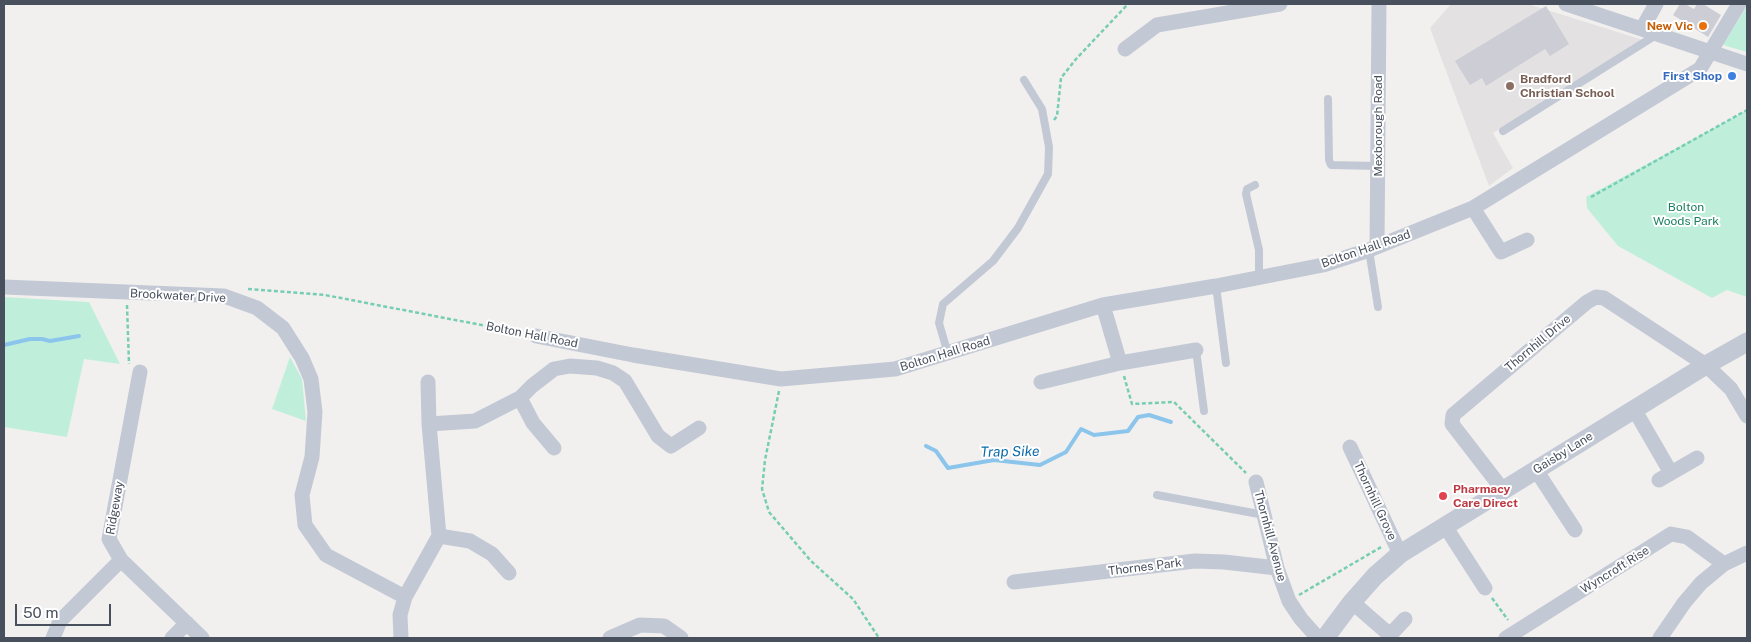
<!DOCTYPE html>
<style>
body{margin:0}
#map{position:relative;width:1751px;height:642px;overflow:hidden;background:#f2f0ef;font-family:"Public Sans",sans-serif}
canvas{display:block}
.frame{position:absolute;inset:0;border:5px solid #484f5d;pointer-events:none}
.scale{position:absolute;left:15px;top:604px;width:96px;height:22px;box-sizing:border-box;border:2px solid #484f5d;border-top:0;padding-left:6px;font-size:15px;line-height:18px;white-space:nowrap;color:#484f5d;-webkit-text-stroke:4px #fff;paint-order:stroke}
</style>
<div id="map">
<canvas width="1751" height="642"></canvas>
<div class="frame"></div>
<div class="scale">50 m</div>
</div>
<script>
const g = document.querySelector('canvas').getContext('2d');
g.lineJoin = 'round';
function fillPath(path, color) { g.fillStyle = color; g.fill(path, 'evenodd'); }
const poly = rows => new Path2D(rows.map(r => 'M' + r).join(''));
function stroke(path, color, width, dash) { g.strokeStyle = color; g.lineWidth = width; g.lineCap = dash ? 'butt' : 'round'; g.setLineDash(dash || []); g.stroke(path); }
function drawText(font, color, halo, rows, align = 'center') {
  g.font = font + ' "Public Sans",sans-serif'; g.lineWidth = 4; g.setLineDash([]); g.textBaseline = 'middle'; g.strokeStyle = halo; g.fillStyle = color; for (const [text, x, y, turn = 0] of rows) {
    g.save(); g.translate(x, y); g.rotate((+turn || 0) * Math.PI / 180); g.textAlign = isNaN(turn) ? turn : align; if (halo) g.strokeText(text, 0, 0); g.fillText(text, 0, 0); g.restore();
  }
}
fillPath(poly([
 [1451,4,1528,4,1643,40,1493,133,1513,168,1489,186,1430,28]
]), '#e3e1e2');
fillPath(poly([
 [1747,6,1747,52,1723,45],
 [1747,110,1747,297,1727,290,1712,298,1618,246,1587,208,1586,197],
 [4,297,89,302,120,364,84,359,67,437,4,427],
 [290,357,302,379,306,421,272,409]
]), '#bfefdb');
stroke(poly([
 [4,345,30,339,42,339,50,341,79,336],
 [926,446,936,451,948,468,994,460,1040,465,1066,452,1081,429,1094,435,1128,431,1138,417,1149,415,1171,422]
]), '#8cc5ec', 4);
fillPath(poly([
 [1680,4,1685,4,1694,9,1697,4,1703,4,1721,15,1708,37,1673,15],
 [1546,6,1569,44,1550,56,1545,49,1486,86,1482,78,1470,85,1455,61]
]), '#cccdd5');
stroke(poly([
 [1054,120,1057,116,1061,78,1076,59,1128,4],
 [1591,197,1747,110],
 [248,289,325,295,523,333],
 [127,305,129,364],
 [1124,376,1132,404,1174,402,1246,473],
 [779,391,765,460,762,489,769,512,811,561,853,599,879,638],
 [1299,595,1383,546],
 [1492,598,1508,620]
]), '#77cdb3', 2.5, [4, 2.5]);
stroke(poly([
 [1328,99,1329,160,1331,165,1378,166],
 [1503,131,1656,35],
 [1255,185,1247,189,1246,194,1259,250,1259,278],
 [1369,250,1378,307],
 [1216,286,1226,363],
 [1196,350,1204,411],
 [948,354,939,323,943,304,993,261,1018,228,1048,174,1049,147,1042,109,1024,80],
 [1157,495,1264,515]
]), '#c3c9d4', 8);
stroke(poly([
 [1566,4,1747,64],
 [1642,29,1656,4],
 [1125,49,1157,25,1280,4],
 [1473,208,1501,252,1527,240],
 [1377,247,1379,4],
 [4,287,224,296,257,308,283,328,302,358,311,379,315,412,312,457,302,495,305,525,326,555,405,597,400,615,401,638],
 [1103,305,1120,363],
 [536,336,633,355,781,379,895,369,1103,305,1216,286,1323,265,1369,250,1473,208,1700,69,1739,4],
 [140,372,109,539,121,560,202,638],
 [1041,382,1120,363,1196,350],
 [520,398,533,423,554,448],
 [1634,409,1671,473],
 [429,424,475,421,520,398,532,386,554,369,570,366,597,368,613,373,625,381,658,436,671,446,699,428],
 [1350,447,1400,554],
 [1536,470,1575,530],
 [1659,480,1697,458],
 [1256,482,1277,568,1289,601,1301,619,1318,638],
 [1503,490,1452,424,1453,415,1587,302,1596,297,1604,298,1706,365,1731,389,1747,416],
 [1445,526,1485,588],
 [439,536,470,541,492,554,509,573],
 [1014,582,1195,561,1224,562,1277,568],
 [405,597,439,536,429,424,428,382],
 [1352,602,1390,635,1388,638],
 [1390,635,1405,619],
 [53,638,60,621,121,560],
 [172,638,187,623],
 [610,638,640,625,664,626,681,638],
 [1506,638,1671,534,1687,537,1724,564],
 [1660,638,1684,603,1701,583,1724,564,1747,553]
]), '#c3c9d4', 15);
stroke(poly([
 [1325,638,1352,602,1375,576,1400,554,1706,365,1747,342]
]), '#c3c9d4', 19);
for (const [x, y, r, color] of [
 [1703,26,5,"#e8710a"],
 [1732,76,5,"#3f7fe0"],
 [1510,86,5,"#8d6e63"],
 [1443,496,5,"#e0444e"]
]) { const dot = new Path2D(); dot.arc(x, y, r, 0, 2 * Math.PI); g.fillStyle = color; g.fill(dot); stroke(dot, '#fff', 2); }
drawText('bold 12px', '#c56008', '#fff', [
 ["New Vic",1693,26]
], 'right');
drawText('bold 12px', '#366cbe', '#fff', [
 ["First Shop",1722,76]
], 'right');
drawText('bold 12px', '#785e54', '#fff', [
 ["Bradford",1520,79],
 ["Christian School",1520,93]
], 'left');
drawText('12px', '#484f5d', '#fff', [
 ["Mexborough Road",1378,126,-90],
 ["Bolton Hall Road",1366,249,-19],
 ["Brookwater Drive",178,296,3],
 ["Bolton Hall Road",532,335,11],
 ["Thornhill Drive",1538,343,-40],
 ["Bolton Hall Road",945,354,-17],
 ["Gaisby Lane",1563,453,-32],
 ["Thornhill Grove",1375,501,65],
 ["Ridgeway",115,508,-80],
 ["Thornhill Avenue",1270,536,75],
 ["Thornes Park",1145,567,-7],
 ["Wyncroft Rise",1615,570,-32]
]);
drawText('12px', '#187f5f', '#fff', [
 ["Bolton",1686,207],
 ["Woods Park",1686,221]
]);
drawText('bold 12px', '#be3a42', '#fff', [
 ["Pharmacy",1453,489],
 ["Care Direct",1453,503]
], 'left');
drawText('italic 14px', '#0d6baa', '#fff', [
 ["Trap Sike",1010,452,-1]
]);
</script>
